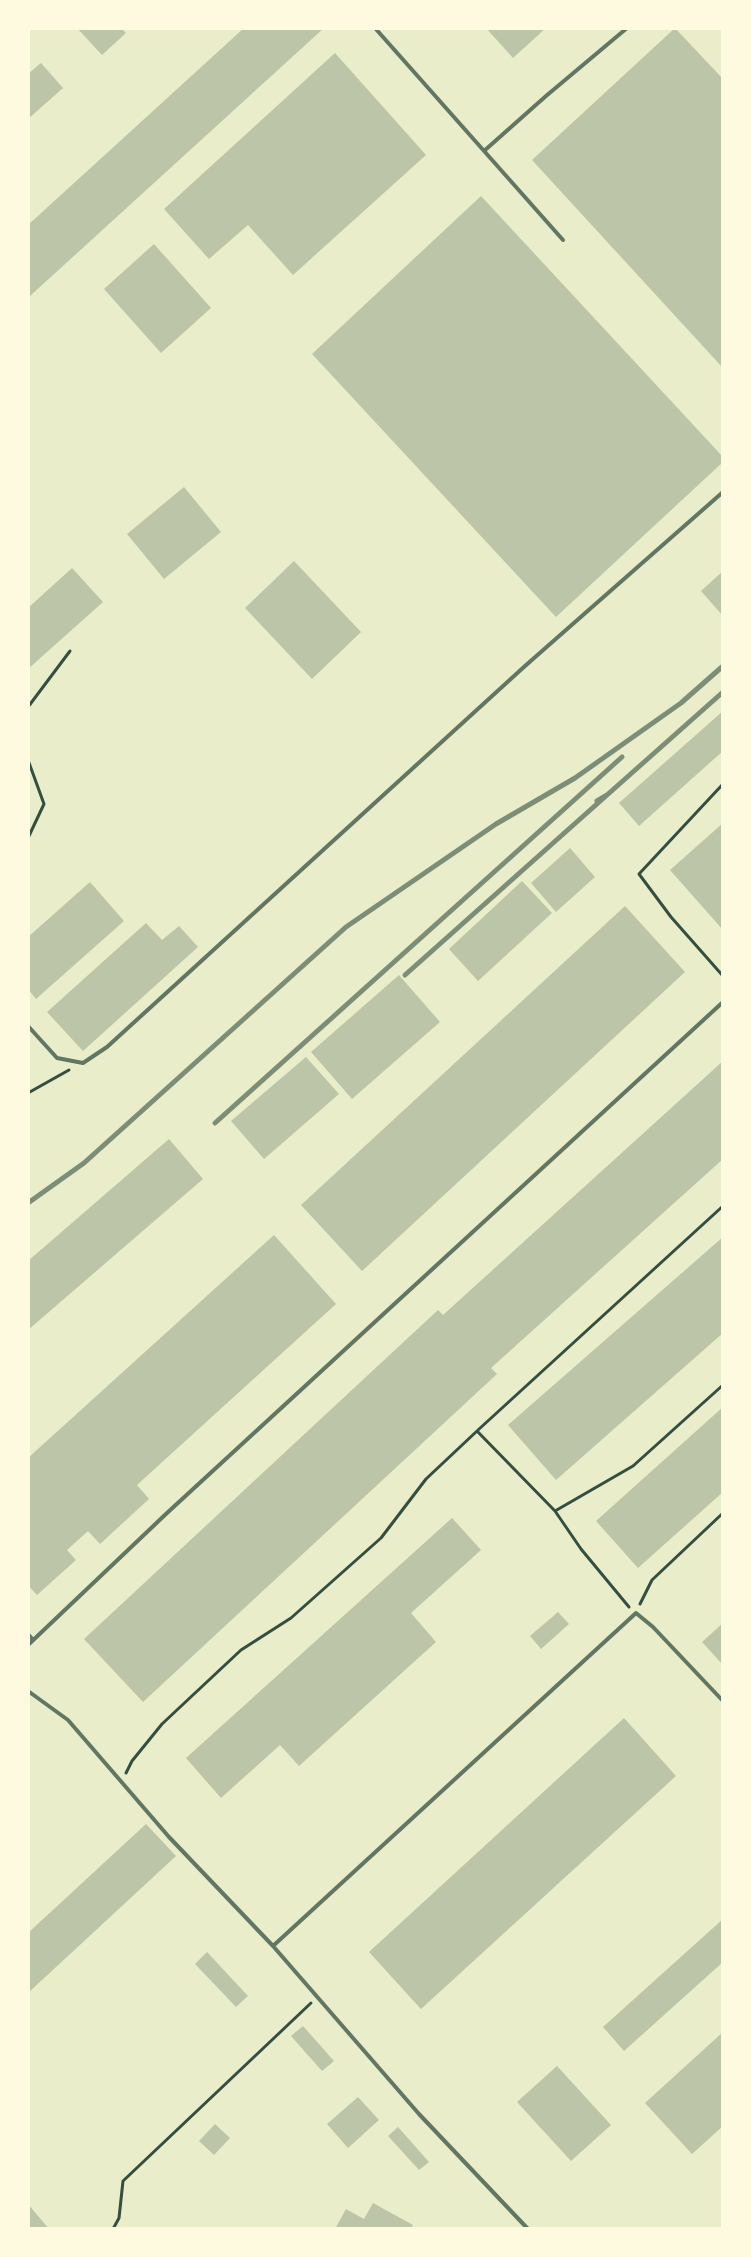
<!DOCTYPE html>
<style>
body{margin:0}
#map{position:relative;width:751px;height:2257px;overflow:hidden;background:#e9edc9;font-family:Barlow,sans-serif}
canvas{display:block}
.frame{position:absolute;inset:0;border:30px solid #fefae0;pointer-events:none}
</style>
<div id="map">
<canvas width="751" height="2257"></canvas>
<div class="frame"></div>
</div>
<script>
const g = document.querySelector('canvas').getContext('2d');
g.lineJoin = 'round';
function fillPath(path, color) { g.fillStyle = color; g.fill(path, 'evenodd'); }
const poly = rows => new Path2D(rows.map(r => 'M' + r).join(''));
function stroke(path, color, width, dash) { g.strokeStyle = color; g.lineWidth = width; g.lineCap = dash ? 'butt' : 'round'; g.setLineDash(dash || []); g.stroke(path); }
fillPath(poly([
 [77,28,121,28,126,33,102,55],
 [244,28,324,28,30,296,28,294,28,225],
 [486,28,546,28,513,58],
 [675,28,723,79,723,368,532,160],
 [335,53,426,155,293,275,248,225,209,259,164,209],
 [41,63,63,88,28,119,28,74],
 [481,196,723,457,723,462,556,617,312,354],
 [154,244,211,308,161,353,104,289],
 [184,487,221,532,164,579,127,534],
 [294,561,361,632,312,679,245,608],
 [72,568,103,602,28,669,28,608],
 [723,571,723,616,701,591],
 [723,711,723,751,639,826,619,803],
 [723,823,723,930,670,870],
 [570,848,595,877,556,912,531,883],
 [522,881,552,913,478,981,449,949],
 [90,882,124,921,36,999,28,989,28,937],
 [625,906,685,972,362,1271,301,1205],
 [146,923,162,940,179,926,198,947,83,1051,47,1012],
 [399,975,440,1022,352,1099,311,1052],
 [306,1057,339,1094,264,1159,231,1121],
 [723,1061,723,1159,491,1368,497,1374,143,1702,84,1639,438,1310,443,1315],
 [169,1139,203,1179,28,1330,28,1261],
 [274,1235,336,1304,137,1485,149,1499,100,1544,88,1531,67,1550,76,1560,37,1595,28,1585,28,1458],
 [723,1237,723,1333,556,1480,508,1425],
 [723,1407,723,1492,638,1568,596,1521],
 [452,1518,481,1550,411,1613,436,1642,299,1766,280,1745,221,1798,186,1758],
 [558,1612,569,1624,541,1649,530,1636],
 [723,1623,723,1665,702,1642],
 [624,1718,676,1776,421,2009,369,1952],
 [146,1824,176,1856,28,1993,28,1933],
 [723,1919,723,1962,624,2051,603,2027],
 [207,1952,248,1996,236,2007,195,1964],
 [303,2026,334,2061,322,2071,291,2036],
 [723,2032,723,2126,692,2154,645,2103],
 [557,2066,611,2125,571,2161,517,2102],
 [358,2097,379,2120,348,2148,327,2124],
 [215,2124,230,2138,214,2155,199,2141],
 [398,2127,429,2162,419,2170,388,2136],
 [373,2203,413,2225,411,2229,335,2229,346,2209,364,2219],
 [28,2204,49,2229,28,2229]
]), '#bcc5a7');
stroke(poly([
 [28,707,70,651],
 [28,760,44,804,28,838],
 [723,784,639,874,671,917,723,976],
 [28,1093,69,1070],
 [478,1430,723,1206],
 [555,1511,581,1549,629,1607],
 [640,1604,652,1580,723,1513],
 [126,1773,132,1761,162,1724,241,1650,291,1618,381,1538,426,1479,477,1431,555,1511,633,1466,723,1385],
 [113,2229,119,2218,123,2181,311,2003]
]), '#344e41', 3);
stroke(poly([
 [375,28,563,240],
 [484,151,546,96,627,28],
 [28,1026,57,1058,83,1063,107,1047,525,666,723,492],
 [28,1634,33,1640],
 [28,1645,167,1513,723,1002],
 [28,1691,68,1720,169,1837,273,1946,419,2114,528,2229],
 [273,1946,636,1613,653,1627,723,1701]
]), '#617663', 4);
stroke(poly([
 [597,801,607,795,723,692],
 [405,975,607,795],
 [215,1123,622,757],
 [28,1203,84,1163,346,927,496,824,575,778,681,703,723,666]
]), '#7c8e77', 5);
</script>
